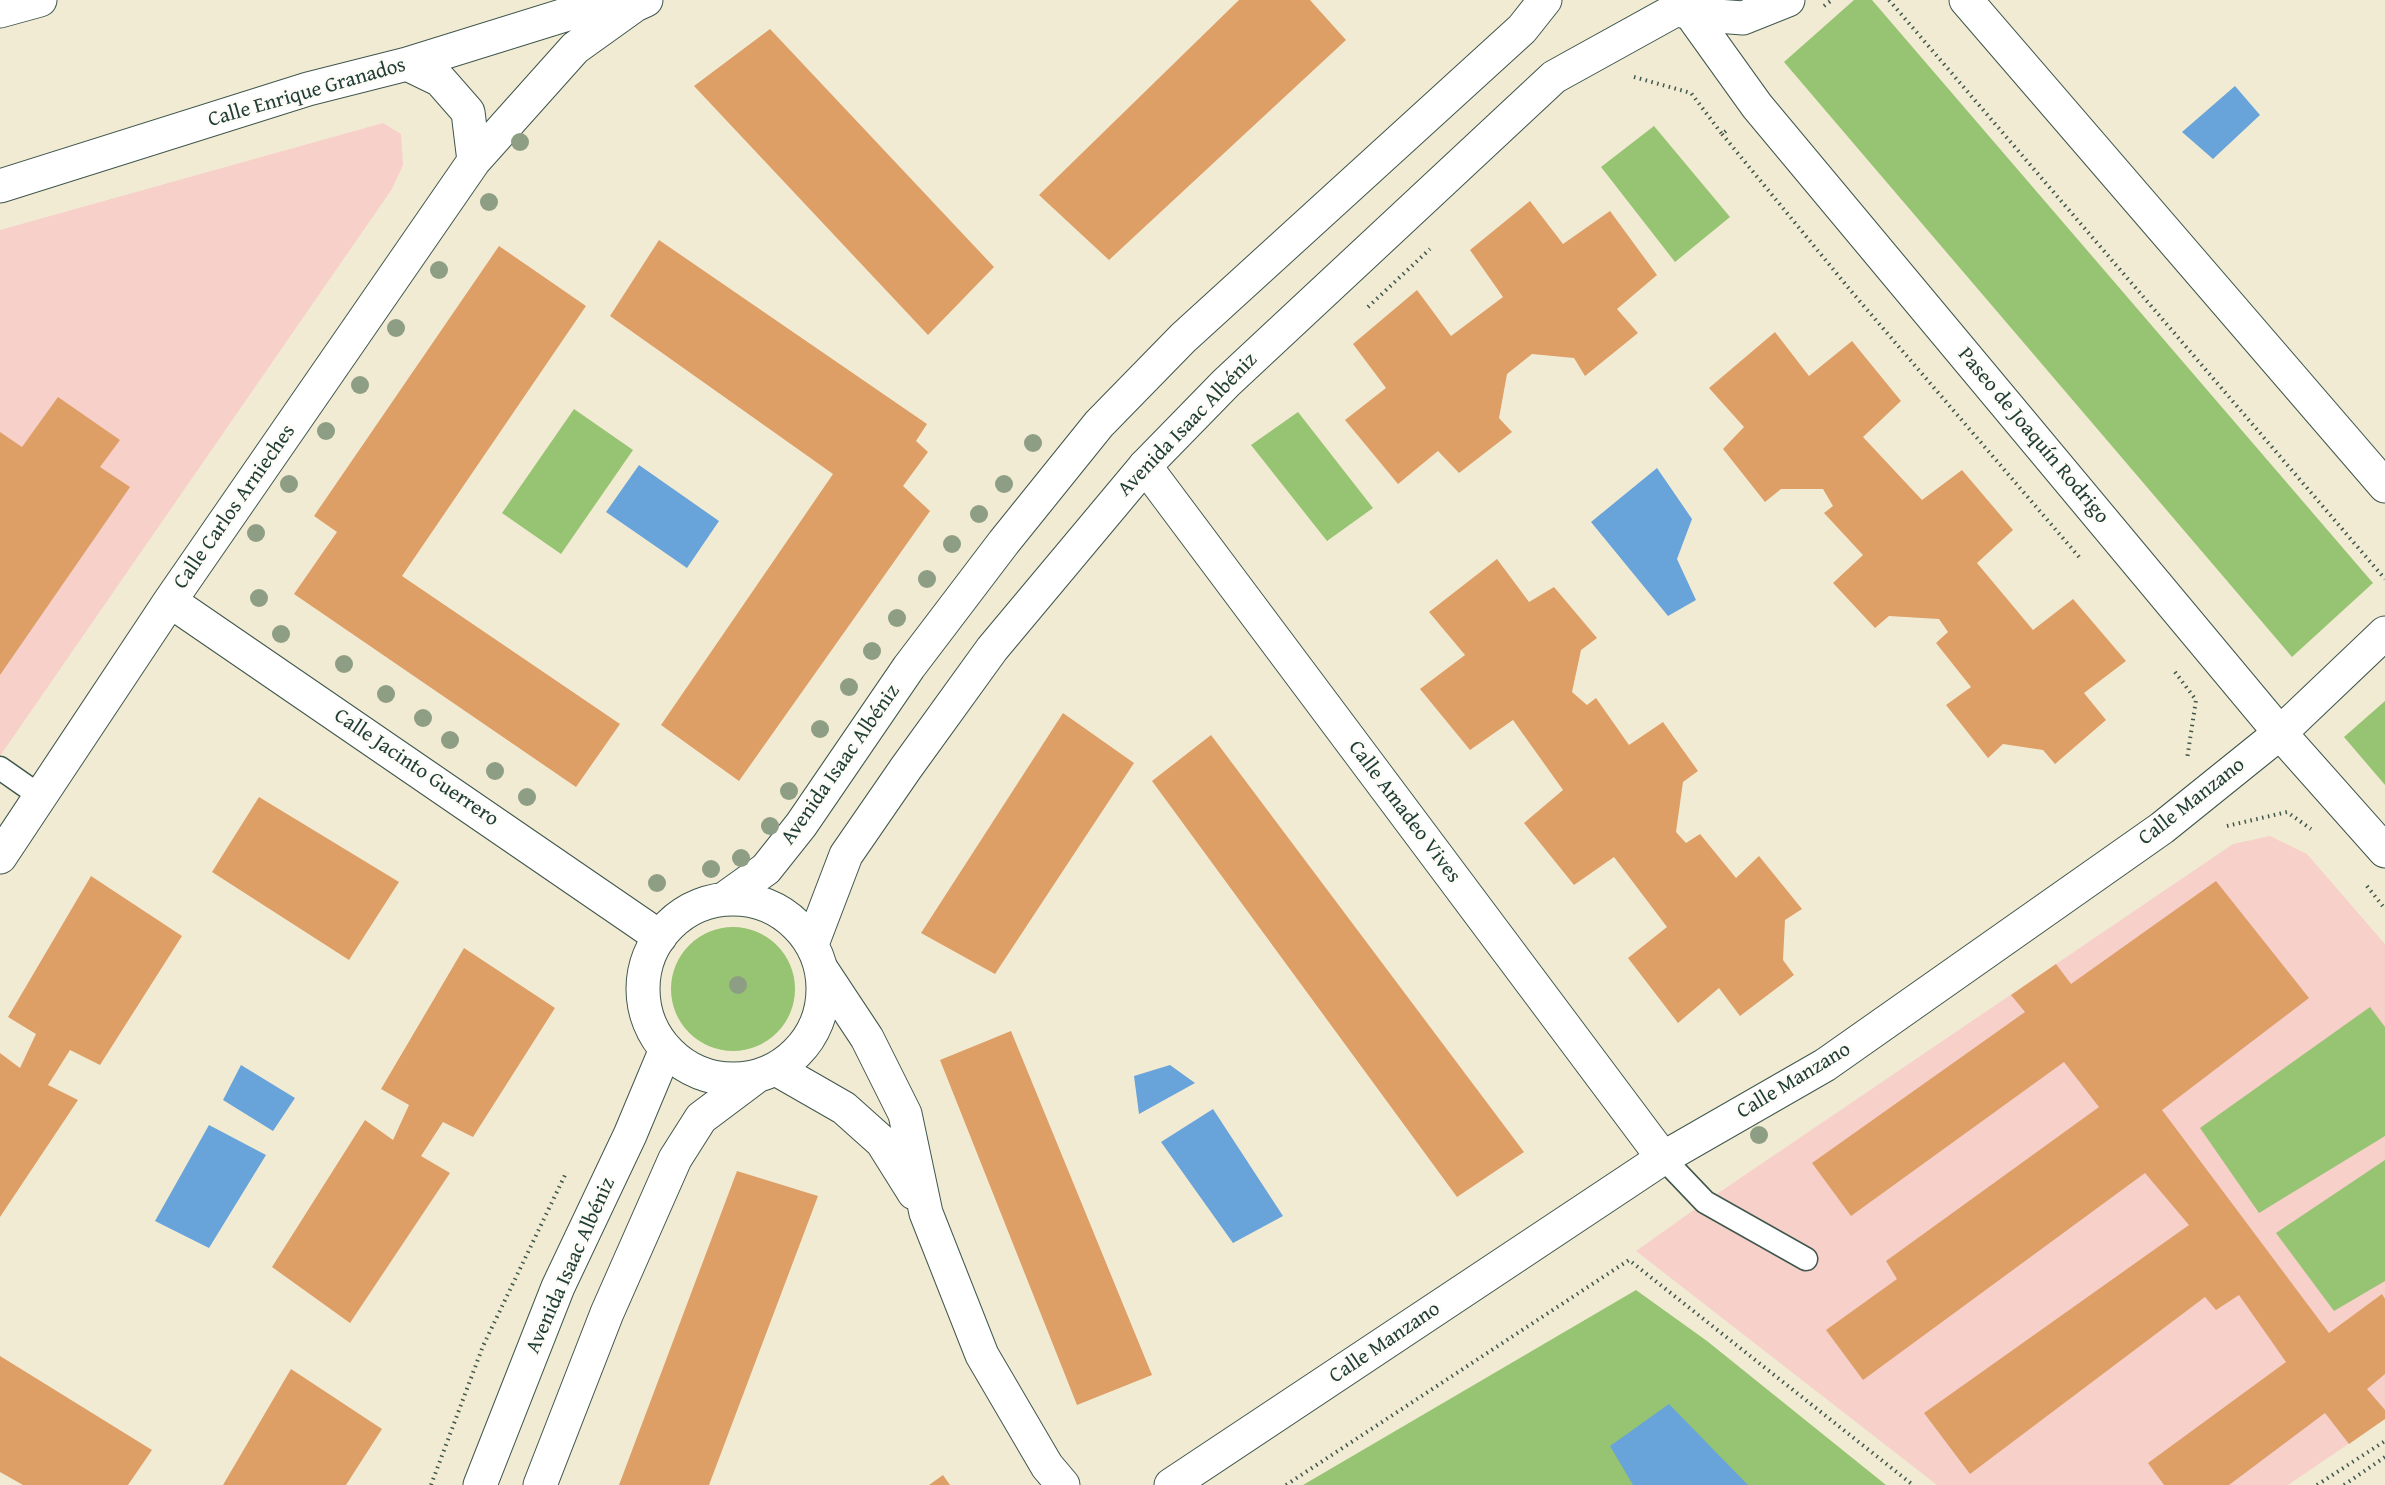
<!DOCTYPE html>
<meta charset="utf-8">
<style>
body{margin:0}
canvas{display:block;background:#f2ebd3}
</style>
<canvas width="2385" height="1485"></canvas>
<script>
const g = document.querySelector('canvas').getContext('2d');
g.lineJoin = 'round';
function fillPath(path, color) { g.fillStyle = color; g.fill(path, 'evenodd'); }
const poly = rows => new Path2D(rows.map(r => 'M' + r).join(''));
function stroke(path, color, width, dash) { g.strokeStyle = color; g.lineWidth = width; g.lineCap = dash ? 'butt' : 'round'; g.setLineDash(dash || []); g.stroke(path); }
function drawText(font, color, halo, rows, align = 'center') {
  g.font = font + ' "Gentium Book Plus",serif'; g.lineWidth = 5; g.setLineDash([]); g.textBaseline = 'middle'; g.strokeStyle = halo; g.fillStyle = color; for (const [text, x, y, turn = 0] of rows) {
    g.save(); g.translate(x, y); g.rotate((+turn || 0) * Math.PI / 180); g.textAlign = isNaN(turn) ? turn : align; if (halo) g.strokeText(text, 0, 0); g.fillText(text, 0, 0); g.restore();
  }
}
fillPath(poly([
 [383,123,401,134,403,165,392,189,0,756,0,230],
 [2270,836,2307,854,2385,944,2385,1419,2288,1485,1937,1485,1636,1251,1705,1202,2233,844]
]), '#f7d0ca');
fillPath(poly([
 [1854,0,1872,0,2373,583,2292,657,1784,62],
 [1654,126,1730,217,1675,262,1601,167],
 [574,409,633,450,561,554,502,513],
 [1298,412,1373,508,1327,541,1251,445],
 [2385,701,2385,785,2344,737],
 '671 989a62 62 0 1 1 124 0a62 62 0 1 1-124 0Z',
 [2370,1007,2385,1027,2385,1136,2259,1213,2200,1128],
 [2385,1160,2385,1281,2334,1311,2276,1233],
 [1636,1290,1707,1341,1886,1485,1303,1485]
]), '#97c472');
fillPath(poly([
 [2235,86,2260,115,2213,159,2182,132],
 [639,465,719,521,687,568,606,512],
 [1657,468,1692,519,1677,559,1696,600,1668,616,1591,522],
 [241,1065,295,1098,273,1131,223,1100],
 [1170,1065,1195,1083,1139,1114,1134,1076],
 [1213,1109,1283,1216,1233,1243,1161,1142],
 [209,1125,266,1155,209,1248,155,1221],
 [1669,1404,1748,1485,1633,1485,1610,1446]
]), '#68a4d9');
fillPath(poly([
 [1239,0,1310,0,1346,40,1109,260,1039,195],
 [770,29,994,267,928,335,694,86],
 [1530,201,1563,244,1610,211,1657,275,1617,309,1638,333,1585,376,1574,358,1532,354,1507,374,1499,418,1512,432,1459,473,1438,451,1398,484,1345,420,1386,388,1353,344,1417,290,1451,336,1503,297,1470,250],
 [659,240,927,424,916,441,928,452,903,486,930,511,739,781,661,725,833,474,610,316],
 [499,246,586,306,402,576,620,724,576,787,294,594,337,532,314,516],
 [1775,332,1809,376,1852,341,1901,401,1863,437,1922,500,1962,470,2013,530,1977,563,2033,630,2073,599,2126,661,2084,693,2106,720,2055,764,2043,750,2003,744,1988,758,1946,705,1971,687,1936,643,1948,632,1939,619,1889,616,1875,628,1833,583,1863,555,1824,513,1833,506,1823,489,1781,489,1765,502,1723,449,1744,427,1709,388],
 [58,397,120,440,100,467,130,487,0,675,0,432,22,447],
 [1497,559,1529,602,1554,587,1597,638,1581,650,1572,692,1587,705,1596,698,1629,745,1663,722,1698,771,1683,782,1676,832,1686,843,1700,834,1736,878,1759,856,1802,909,1785,920,1783,960,1794,975,1740,1016,1719,988,1678,1023,1628,958,1667,927,1614,857,1574,885,1524,823,1563,790,1513,720,1470,750,1420,689,1465,655,1429,612],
 [1063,713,1134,763,995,974,921,933],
 [1211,735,1524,1152,1457,1197,1152,781],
 [259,797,399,882,349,960,212,872],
 [91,876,182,936,100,1065,70,1050,48,1085,78,1100,0,1217,0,1053,20,1068,36,1034,8,1017],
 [2216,881,2309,998,2162,1110,2329,1333,2382,1294,2385,1299,2385,1374,2367,1389,2385,1410,2385,1419,2349,1444,2325,1413,2229,1485,2164,1485,2148,1463,2286,1362,2239,1295,2216,1310,2205,1297,1970,1474,1924,1413,2189,1225,2145,1173,1863,1380,1826,1330,1897,1279,1886,1261,2099,1107,2064,1062,1851,1216,1812,1163,2025,1012,2011,995,2056,964,2071,984],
 [464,948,555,1008,473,1137,443,1122,421,1156,450,1173,350,1323,272,1267,365,1120,393,1140,409,1105,381,1089],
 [1011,1031,1152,1375,1077,1405,940,1060],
 [737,1171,818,1196,709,1485,619,1485],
 [0,1356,152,1450,128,1485,23,1485,0,1472],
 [291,1369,382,1429,346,1485,223,1485],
 [943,1475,950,1485,929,1485]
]), '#de9f67');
const lane = poly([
 [0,768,40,796],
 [1663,1158,1705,1202,1806,1259]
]);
const street = poly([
 [1966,0,2385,486],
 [1677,9,1691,14,1743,18,1788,0],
 [1691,14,1757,106,2280,733,2385,851],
 [407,64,440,80,468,112,474,161],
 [0,186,308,89,407,64,613,0],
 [1145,466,1663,1158],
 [170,601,660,937],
 [0,857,170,601,474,161,575,48,635,5,646,0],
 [822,970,867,1038,905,1114,926,1213,982,1355,1047,1466,1063,1485],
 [776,1069,844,1108,882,1142,914,1193],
 [1171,1485,1663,1158,1825,1065,2162,828,2280,733,2385,633]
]);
const secondary = poly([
 [0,11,40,0],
 [724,899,766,869,801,825,909,667,1004,542,1099,424,1183,338,1522,29,1545,0],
 '643 989a90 90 0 1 1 180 0a90 90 0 1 1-180 0Z',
 [812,944,846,855,906,768,992,649,1145,466,1226,383,1554,77,1677,9],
 [480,1485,558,1287,630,1135,666,1049],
 [540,1485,607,1313,675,1159,701,1118,757,1076]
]);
stroke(lane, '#3f574c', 25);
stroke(street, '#3f574c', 35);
stroke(secondary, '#3f574c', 35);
stroke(poly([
 [1889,0,2385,579],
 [1824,6,1832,0],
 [1634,77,1691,93,1722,134,1727,130],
 [1722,134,1851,291,2080,558],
 [1368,307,1430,249],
 [2175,672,2196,700,2187,759],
 [2227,826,2287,812,2311,829],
 [2367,886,2385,909],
 [431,1485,483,1346,565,1175],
 [1286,1485,1629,1260,1913,1485],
 [2317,1485,2385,1441],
 [2344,1485,2385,1457]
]), '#3f574c', 4, [1.5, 4.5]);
stroke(lane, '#fff', 22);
stroke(street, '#fff', 33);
stroke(secondary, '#fff', 33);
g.fillStyle = '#8e9e84';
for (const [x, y] of [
 [520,142],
 [489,202],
 [439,270],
 [396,328],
 [360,385],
 [326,431],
 [1033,443],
 [289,484],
 [1004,484],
 [979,514],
 [256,533],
 [952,544],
 [927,579],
 [259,598],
 [897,618],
 [281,634],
 [872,651],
 [344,664],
 [849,687],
 [386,694],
 [423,718],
 [820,729],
 [450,740],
 [495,771],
 [789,791],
 [527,797],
 [770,826],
 [741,858],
 [711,869],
 [657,883],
 [738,985],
 [1759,1135]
]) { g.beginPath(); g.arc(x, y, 9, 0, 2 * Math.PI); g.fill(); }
drawText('21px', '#1f3d34', '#fdfcf7', [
 ["Calle Enrique Granados",307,93,-16],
 ["Avenida Isaac Albéniz",1188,425,-46],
 ["Paseo de Joaquín Rodrigo",2033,436,50],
 ["Calle Carlos Arnieches",235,507,-55],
 ["Avenida Isaac Albéniz",841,765,-55],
 ["Calle Jacinto Guerrero",416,768,34],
 ["Calle Manzano",2192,802,-38],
 ["Calle Amadeo Vives",1404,812,53],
 ["Calle Manzano",1794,1081,-31],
 ["Avenida Isaac Albéniz",571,1266,-66],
 ["Calle Manzano",1385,1343,-34]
]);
</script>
